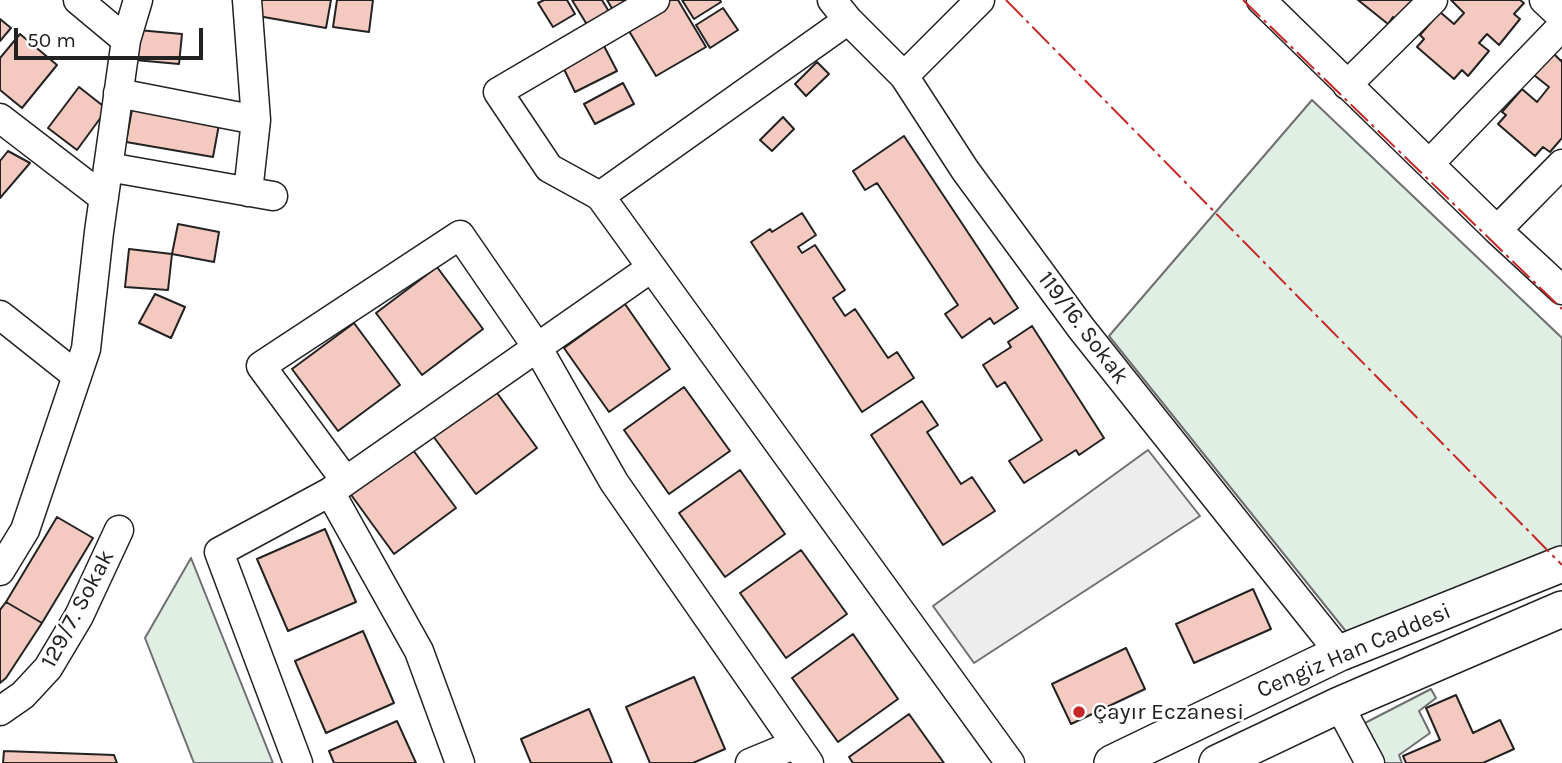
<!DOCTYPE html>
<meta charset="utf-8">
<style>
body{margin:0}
#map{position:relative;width:1562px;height:763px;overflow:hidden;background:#fff;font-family:Karla,sans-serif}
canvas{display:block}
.scale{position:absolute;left:14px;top:28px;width:189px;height:32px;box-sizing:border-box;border:4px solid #222;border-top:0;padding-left:9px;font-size:21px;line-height:24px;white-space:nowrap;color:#222;-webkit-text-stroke:5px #fff;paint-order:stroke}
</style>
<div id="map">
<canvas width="1562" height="763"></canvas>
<div class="scale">50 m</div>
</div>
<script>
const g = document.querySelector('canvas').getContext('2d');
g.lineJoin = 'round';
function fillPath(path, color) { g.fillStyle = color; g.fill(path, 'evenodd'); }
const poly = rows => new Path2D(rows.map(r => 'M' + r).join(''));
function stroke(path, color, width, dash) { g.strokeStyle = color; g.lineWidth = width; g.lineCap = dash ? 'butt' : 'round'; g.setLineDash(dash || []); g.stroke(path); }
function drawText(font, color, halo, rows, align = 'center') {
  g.font = font + ' Karla,sans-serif'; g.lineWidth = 5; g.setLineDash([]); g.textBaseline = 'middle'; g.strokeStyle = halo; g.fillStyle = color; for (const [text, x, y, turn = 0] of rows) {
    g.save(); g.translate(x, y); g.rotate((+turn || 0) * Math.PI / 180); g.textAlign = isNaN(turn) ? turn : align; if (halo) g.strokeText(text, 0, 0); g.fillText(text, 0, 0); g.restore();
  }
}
const green = poly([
 [1312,100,1562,338,1562,548,1348,634,1109,336,1312,100],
 [191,558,273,763,194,763,145,638,191,558],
 [1431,689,1436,698,1419,711,1430,733,1399,755,1402,763,1383,763,1363,724,1431,689]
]);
fillPath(green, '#e0efe3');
stroke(green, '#6f6f6f', 2);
const parking = poly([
 [1148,450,1200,516,974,663,933,606,1148,450]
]);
fillPath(parking, '#ededed');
stroke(parking, '#6f6f6f', 2);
const building = poly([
 [261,0,331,0,326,28,258,16,261,0],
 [337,0,373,0,369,32,333,27,337,0],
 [544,0,567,0,575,14,553,27,538,3,544,0],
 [572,0,602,0,611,15,589,28,572,0],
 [607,0,631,0,613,10,607,0],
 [670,0,678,0,706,47,656,76,626,26,670,0],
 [682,0,720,0,721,2,694,19,682,0],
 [1358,0,1417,0,1399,22,1393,17,1388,24,1358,0],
 [1520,0,1524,3,1514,14,1520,19,1499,45,1487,34,1479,43,1489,51,1468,76,1462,70,1454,79,1417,47,1424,39,1420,35,1440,12,1454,24,1464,13,1451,0,1520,0],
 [723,8,738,30,710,48,696,25,723,8],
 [0,19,11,28,0,41,0,19],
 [138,30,182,34,179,64,135,60,138,30],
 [20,34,57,65,22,108,0,90,0,58,20,34],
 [604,46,617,71,575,92,563,67,604,46],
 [1553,53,1561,61,1562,60,1562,138,1550,152,1543,147,1535,156,1498,124,1506,115,1502,112,1522,89,1537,102,1549,87,1534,75,1553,53],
 [817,62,829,74,806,96,795,84,817,62],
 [623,83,634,104,595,124,584,104,623,83],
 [79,87,107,109,77,150,48,128,79,87],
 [133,104,220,119,213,157,126,142,133,104],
 [783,117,794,129,772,151,760,140,783,117],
 [904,136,1018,308,994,324,990,318,962,338,945,314,958,305,877,183,865,190,853,171,904,136],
 [8,151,30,163,0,198,0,161,8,151],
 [802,213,816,235,798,247,802,253,815,245,845,290,833,298,845,316,855,309,888,358,897,352,914,378,862,412,751,242,770,229,772,232,802,213],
 [178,224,219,232,214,262,172,254,178,224],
 [129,249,172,254,168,290,125,287,129,249],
 [437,267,483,329,422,375,376,313,437,267],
 [155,294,185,307,171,338,139,323,155,294],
 [625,304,670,369,609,412,564,348,625,304],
 [354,323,400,385,338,431,292,369,354,323],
 [1032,326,1104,438,1079,455,1076,450,1024,483,1009,461,1042,440,1005,382,997,387,983,365,1011,347,1008,342,1032,326],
 [492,386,537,448,476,494,430,432,492,386],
 [684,387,730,451,669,494,624,430,684,387],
 [922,401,938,425,927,432,961,484,972,477,995,511,943,545,871,435,922,401],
 [410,446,456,508,394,554,349,492,410,446],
 [740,470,785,534,725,577,679,513,740,470],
 [57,517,93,538,42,623,6,602,57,517],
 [325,529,356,602,288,631,257,559,325,529],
 [801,550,847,614,786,658,740,593,801,550],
 [1253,589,1271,629,1194,663,1176,624,1253,589],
 [6,602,42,623,6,678,0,683,0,610,6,602],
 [363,631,394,703,326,733,295,661,363,631],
 [853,634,898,699,838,742,792,678,853,634],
 [1126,648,1145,689,1071,724,1052,684,1126,648],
 [694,677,725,749,693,763,650,763,626,707,694,677],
 [1456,695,1473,733,1500,720,1514,749,1483,763,1406,763,1403,756,1440,740,1426,708,1456,695],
 [589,709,612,763,531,763,521,739,589,709],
 [909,714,944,763,853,763,849,757,909,714],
 [397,721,416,763,334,763,329,751,397,721],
 [4,751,114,755,117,763,3,763,4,751]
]);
fillPath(building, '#f3c9c0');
stroke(building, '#222', 2);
const minor = poly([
 [78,0,126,40],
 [247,0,256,120,248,192],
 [655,0,498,92,549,168,600,196,1010,763],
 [832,0,848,20,904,76,965,170,1081,328,1340,653],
 [1261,0,1497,230,1562,290],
 [1544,0,1562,17],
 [904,76,980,0],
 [1347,85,1433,0],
 [118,93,256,120],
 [0,118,104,198],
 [1430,163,1562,26],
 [108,167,273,196],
 [600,196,848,20],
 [1497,230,1562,164],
 [0,315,77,376],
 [345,480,261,366,460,235,537,347,614,482,809,763],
 [0,571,25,530,86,349,99,232,126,40,138,0],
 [1339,705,1370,763],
 [0,711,23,695,48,668,79,616,119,530],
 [298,763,219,552,330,492],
 [460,763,419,651,330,492,651,268],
 [750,763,796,744]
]);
const major = poly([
 [1112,763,1340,653,1562,564],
 [1217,763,1339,705,1562,609]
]);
stroke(minor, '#222', 31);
stroke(major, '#222', 38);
stroke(minor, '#fff', 28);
stroke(major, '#fff', 35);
stroke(poly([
 [1006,0,1562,565],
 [1243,0,1562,309]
]), '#c62828', 2, [24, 5, 3.5, 5]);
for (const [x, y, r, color] of [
 [1079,712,7,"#c62828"]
]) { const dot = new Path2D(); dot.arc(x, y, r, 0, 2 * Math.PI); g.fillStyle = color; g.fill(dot); stroke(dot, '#fff', 2.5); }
drawText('23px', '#222', '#fff', [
 ["119/16. Sokak",1083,328,53],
 ["129/7. Sokak",78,609,-62],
 ["Cengiz Han Caddesi",1354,651,-23]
]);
drawText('23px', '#222', '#fff', [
 ["Çayır Eczanesi",1093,712]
], 'left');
</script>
